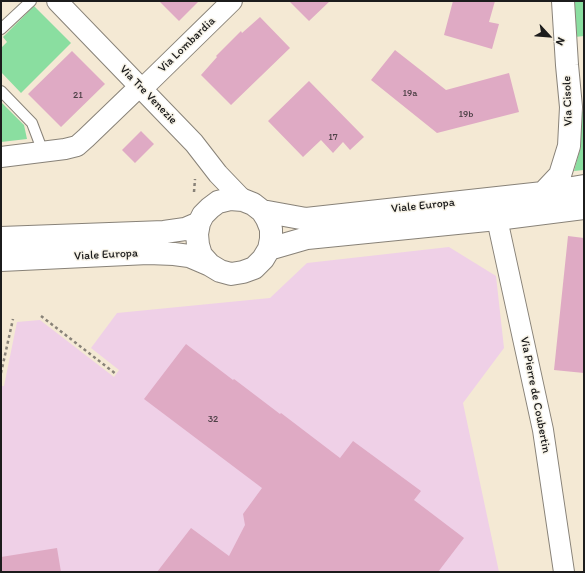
<!DOCTYPE html>
<style>
body{margin:0}
#map{position:relative;width:585px;height:573px;overflow:hidden;background:#f4e9d4;font-family:Itim,sans-serif}
canvas{display:block}
.frame{position:absolute;inset:0;border:2px solid #1c1c1c;pointer-events:none}
.north{position:absolute;left:529px;top:16px;width:40px;height:40px;-webkit-text-stroke:3px #f7f3e8;paint-order:stroke;rotate:116deg;font-size:11px;font-weight:700;line-height:16px;text-align:center;color:#1c1c1c}
.north::after{content:'';display:block;margin:auto;width:14px;height:18px;background:#1c1c1c;clip-path:polygon(50% 0,100% 100%,50% 72%,0 100%)}
</style>
<div id="map">
<canvas width="585" height="573"></canvas>
<div class="frame"></div>
<div class="north">N</div>
</div>
<script>
const g = document.querySelector('canvas').getContext('2d');
g.lineJoin = 'round';
function fillPath(path, color) { g.fillStyle = color; g.fill(path, 'evenodd'); }
const poly = rows => new Path2D(rows.map(r => 'M' + r).join(''));
function stroke(path, color, width, dash) { g.strokeStyle = color; g.lineWidth = width; g.lineCap = dash ? 'butt' : 'round'; g.setLineDash(dash || []); g.stroke(path); }
function drawText(font, color, halo, rows, align = 'center') {
  g.font = font + ' Itim,sans-serif'; g.lineWidth = 3; g.setLineDash([]); g.textBaseline = 'middle'; g.strokeStyle = halo; g.fillStyle = color; for (const [text, x, y, turn = 0] of rows) {
    g.save(); g.translate(x, y); g.rotate((+turn || 0) * Math.PI / 180); g.textAlign = isNaN(turn) ? turn : align; if (halo) g.strokeText(text, 0, 0); g.fillText(text, 0, 0); g.restore();
  }
}
fillPath(poly([
 [449,247,496,276,504,348,463,403,499,572,1,572,1,386,4,386,17,322,40,320,114,377,119,370,91,348,117,313,270,298,307,263]
]), '#efd0e7');
fillPath(poly([
 [573,1,584,1,584,36,575,37],
 [34,6,71,43,21,93,1,72,1,48,7,42,3,37],
 [1,102,24,125,27,139,1,142],
 [584,111,584,170,574,171,581,146,581,112]
]), '#8adea0');
fillPath(poly([
 [159,1,199,1,179,21],
 [289,1,330,1,309,21],
 [453,1,495,1,489,22,499,24,492,49,444,35],
 [260,17,290,48,231,105,201,75,217,57,216,56,241,31,242,33],
 [395,50,446,90,509,73,519,112,437,133,371,80],
 [72,51,105,84,61,127,28,94],
 [309,81,364,137,350,150,343,142,333,153,321,140,303,157,268,121],
 [141,131,154,144,135,163,122,150],
 [568,236,584,238,584,373,554,370],
 [186,344,233,380,234,379,280,414,281,413,340,458,353,441,421,491,414,500,464,538,438,572,157,572,191,528,229,556,245,525,243,514,262,488,144,399],
 [57,548,61,572,1,572,1,557]
]), '#dfaac4');
const lane = poly([
 [1,29,31,1],
 [1,91,32,123,43,152]
]);
const street = poly([
 [57,1,194,143,218,174,243,200],
 [142,89,232,1],
 [1,157,65,149,77,146,86,138,140,86],
 [497,219,543,430,564,572]
]);
const secondary = poly([
 [543,193,560,175,569,146,571,107,567,65,563,1],
 [262,211,306,219,543,193,584,186],
 [1,238,164,232,185,229,199,223],
 [269,249,307,238,497,219,584,208],
 [1,260,148,253,174,254,189,256,210,265,220,271,231,274,243,272,254,268,263,259,269,249,271,239,271,229,267,219,262,211,253,204,243,200,230,199,218,202,210,208,203,215,199,223,197,234,198,245,201,255,210,265]
]);
stroke(lane, '#888278', 12);
stroke(street, '#888278', 22);
stroke(secondary, '#888278', 24);
stroke(poly([
 [194,192,195,179],
 [41,316,116,374],
 [1,373,13,319]
]), '#888278', 2.5, [3, 3]);
stroke(lane, '#fff', 10);
stroke(street, '#fff', 20);
stroke(secondary, '#fff', 22);
drawText('10px', '#4d4046', null, [
 ["19a",410,93],
 ["21",78,95],
 ["19b",466,114],
 ["17",333,137],
 ["32",213,419]
]);
drawText('12px', '#1c1c1c', '#f7f3e8', [
 ["Via Lombardia",187,45,-44],
 ["Via Tre Venezie",148,95,46],
 ["Via Cisole",568,101,-92],
 ["Viale Europa",423,206,-6],
 ["Viale Europa",106,255,-3],
 ["Via Pierre de Coubertin",535,395,79]
]);
</script>
